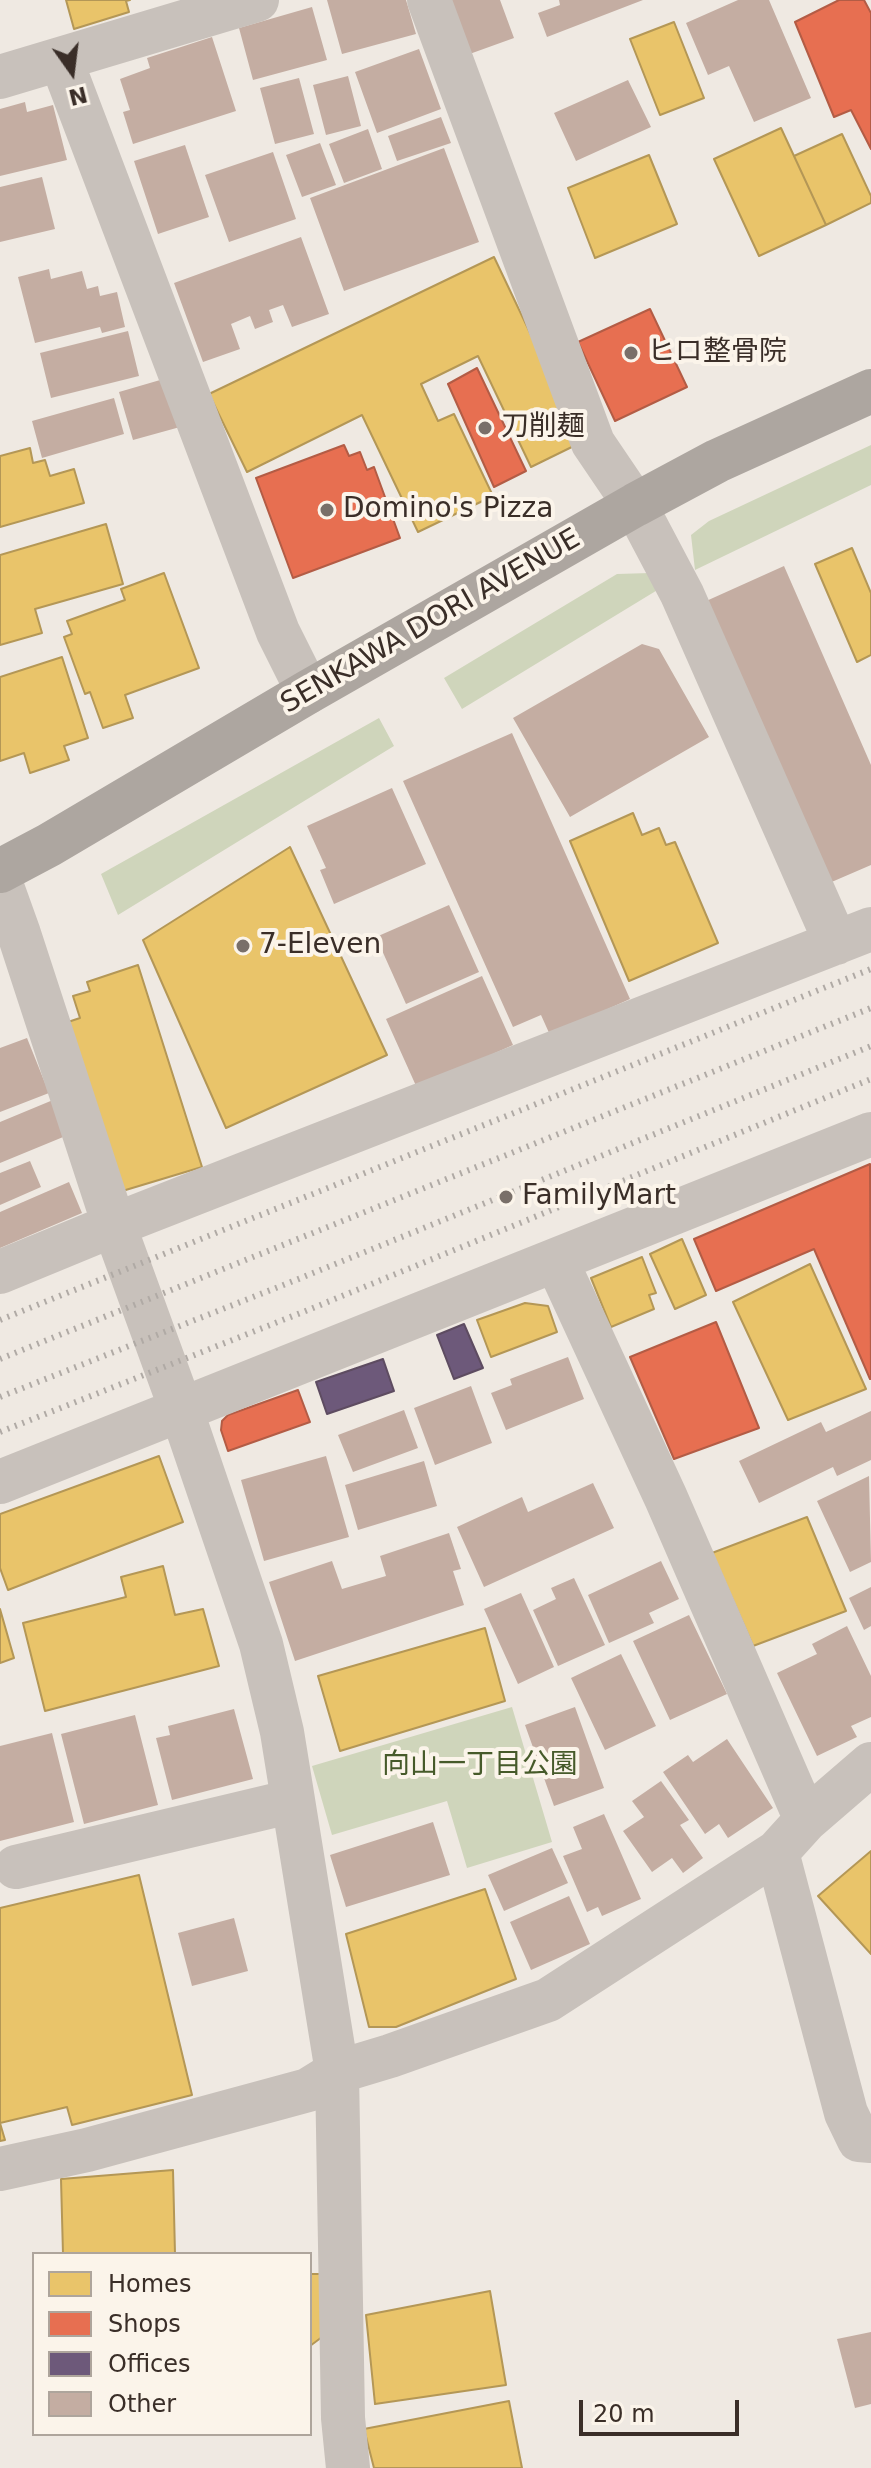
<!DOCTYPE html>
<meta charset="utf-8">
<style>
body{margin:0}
#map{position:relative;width:871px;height:2468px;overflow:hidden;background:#efe9e2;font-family:"DejaVu Sans",sans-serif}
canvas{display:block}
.legend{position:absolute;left:32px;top:2252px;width:280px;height:184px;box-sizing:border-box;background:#fbf4ea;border:2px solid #aea59c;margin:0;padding:10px 14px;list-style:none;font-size:24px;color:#3a2e28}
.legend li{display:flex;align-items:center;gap:16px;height:40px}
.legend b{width:40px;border:2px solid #aea59c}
.north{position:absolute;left:32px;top:32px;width:80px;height:80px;-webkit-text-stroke:6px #fbf4ea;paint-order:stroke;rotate:166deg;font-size:22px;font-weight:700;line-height:32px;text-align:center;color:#3a2e28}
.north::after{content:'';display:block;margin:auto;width:28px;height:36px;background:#3a2e28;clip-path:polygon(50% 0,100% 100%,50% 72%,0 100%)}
.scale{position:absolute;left:579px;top:2400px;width:160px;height:36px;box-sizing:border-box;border:4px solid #3a2e28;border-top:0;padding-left:10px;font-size:24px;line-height:28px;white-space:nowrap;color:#3a2e28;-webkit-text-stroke:6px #fbf4ea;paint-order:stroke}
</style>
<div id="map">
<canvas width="871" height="2468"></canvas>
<ul class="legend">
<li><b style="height:22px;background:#e9c46a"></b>Homes</li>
<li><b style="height:22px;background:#e76f51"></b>Shops</li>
<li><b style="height:22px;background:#6d597a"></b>Offices</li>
<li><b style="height:22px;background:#c4ada2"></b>Other</li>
</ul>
<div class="north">N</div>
<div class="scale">20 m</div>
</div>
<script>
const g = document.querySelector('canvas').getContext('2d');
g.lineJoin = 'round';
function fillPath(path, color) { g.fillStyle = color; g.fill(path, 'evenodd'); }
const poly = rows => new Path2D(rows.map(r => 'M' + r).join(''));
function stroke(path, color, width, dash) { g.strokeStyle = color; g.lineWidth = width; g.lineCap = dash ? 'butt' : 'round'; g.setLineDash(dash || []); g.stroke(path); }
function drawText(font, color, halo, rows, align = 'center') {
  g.font = font + ' "DejaVu Sans","Noto Sans JP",sans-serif'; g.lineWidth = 8; g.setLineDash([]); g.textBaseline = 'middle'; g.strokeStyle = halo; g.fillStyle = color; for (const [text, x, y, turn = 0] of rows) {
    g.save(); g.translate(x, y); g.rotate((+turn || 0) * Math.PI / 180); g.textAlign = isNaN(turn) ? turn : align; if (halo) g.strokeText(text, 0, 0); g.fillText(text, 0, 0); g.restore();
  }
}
fillPath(poly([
 [871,445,871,485,695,570,691,535,709,521],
 [650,573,664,586,462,709,444,678,617,574],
 [379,718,394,746,118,915,101,874],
 [512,1707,552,1842,467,1868,447,1801,332,1835,312,1766]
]), '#cfd5bb');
const homes = poly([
 [66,0,130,0,126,1,129,12,74,29,66,0],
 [674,22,704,98,660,115,630,39,674,22],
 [781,128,826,225,759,256,714,159,781,128],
 [842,134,871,196,871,203,826,225,794,156,842,134],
 [649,155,677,224,595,258,568,188,649,155],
 [494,257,582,442,531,467,478,356,421,384,438,421,454,414,493,496,418,532,362,415,247,472,209,394,494,257],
 [30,448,33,463,45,460,50,476,74,469,84,503,0,527,0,456,30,448],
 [106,524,123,584,35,609,42,633,0,645,0,555,106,524],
 [852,548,871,593,871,655,857,662,815,564,852,548],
 [164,573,199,668,125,695,133,718,103,728,90,692,85,694,64,637,72,634,67,621,125,600,121,589,164,573],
 [62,657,88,738,64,746,69,760,30,773,24,753,0,761,0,677,62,657],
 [633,813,642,835,659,828,666,845,675,842,718,943,629,981,570,841,633,813],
 [290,847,387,1055,226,1128,143,940,290,847],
 [138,965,202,1167,119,1192,65,1023,80,1018,73,996,90,991,87,982,138,965],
 [682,1239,706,1295,675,1309,650,1254,682,1239],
 [642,1257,656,1293,649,1295,654,1309,611,1327,591,1278,642,1257],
 [810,1264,866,1389,788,1420,733,1302,810,1264],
 [525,1303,548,1306,557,1332,491,1357,477,1320,525,1303],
 [159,1456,183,1522,8,1590,0,1568,0,1514,159,1456],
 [807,1517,846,1611,753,1646,712,1553,807,1517],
 [163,1566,175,1615,203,1609,219,1666,45,1711,23,1623,126,1597,121,1577,163,1566],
 [0,1609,14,1658,0,1663,0,1609],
 [485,1628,505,1701,340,1751,318,1676,485,1628],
 [871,1851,871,1954,818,1896,871,1851],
 [139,1875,192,2095,72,2125,67,2107,0,2123,5,2140,0,2141,0,1908,139,1875],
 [485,1889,516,1979,396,2027,369,2027,346,1934,485,1889],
 [173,2170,175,2254,63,2254,61,2179,173,2170],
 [310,2274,323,2274,322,2337,310,2346,310,2274],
 [490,2291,506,2385,375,2404,366,2315,490,2291],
 [509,2401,522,2468,374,2468,364,2429,509,2401]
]);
fillPath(homes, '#e9c46a');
stroke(homes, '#b49756', 2);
const shops = poly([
 [839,0,864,0,871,13,871,149,851,110,834,117,795,22,839,0],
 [650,309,687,387,615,421,578,342,650,309],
 [477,368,526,471,494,487,448,384,477,368],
 [344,445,349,456,360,452,367,470,374,467,400,538,293,578,256,478,344,445],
 [870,1164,871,1379,870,1379,814,1249,716,1291,694,1239,870,1164],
 [716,1322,759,1428,674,1459,630,1357,716,1322],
 [298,1390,310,1422,228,1451,221,1430,222,1421,228,1415,298,1390]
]);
fillPath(shops, '#e76f51');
stroke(shops, '#b35c45', 2);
const offices = poly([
 [464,1324,483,1368,454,1379,437,1335,464,1324],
 [383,1359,394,1391,327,1414,316,1382,383,1359]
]);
fillPath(offices, '#6d597a');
stroke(offices, '#5e4c61', 2);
fillPath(poly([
 [327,0,406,0,416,34,342,54],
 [448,0,500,0,514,38,464,56],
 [559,0,643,0,547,37,538,13,560,5],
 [738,0,769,0,811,98,754,122,729,66,708,75,686,23],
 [312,7,327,60,253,80,239,28],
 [212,37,236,111,133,144,123,112,130,110,120,79,150,68,147,58],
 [419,49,441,109,377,133,355,72],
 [348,76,361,126,326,135,313,85],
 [299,78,314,134,275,144,260,88],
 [628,80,651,127,576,161,554,113],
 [25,102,27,112,53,105,67,160,0,176,0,109],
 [441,117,451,143,397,161,388,136],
 [368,129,382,169,344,183,329,144],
 [320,143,336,185,302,197,286,155],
 [185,145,209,217,158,234,134,161],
 [444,148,479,242,344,291,310,198],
 [273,152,296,219,229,242,205,175],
 [42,177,55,229,0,242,0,187],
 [301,237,329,314,292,327,283,305,269,310,273,322,255,329,250,316,231,324,240,349,203,362,174,283],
 [49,269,51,279,82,271,87,289,98,286,100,296,117,292,125,327,102,333,100,327,35,343,18,277],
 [128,331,139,376,51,398,40,353],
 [167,378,180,427,133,440,119,392],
 [114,398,124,434,42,458,32,421],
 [784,566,871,765,871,865,827,884,704,602],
 [642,644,659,649,709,737,570,817,513,718],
 [512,733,630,999,550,1035,541,1015,513,1027,403,781],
 [392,788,426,864,334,904,320,870,326,868,307,826],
 [449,905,479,972,406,1004,376,937],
 [482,976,513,1045,417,1088,386,1019],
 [27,1038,49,1093,0,1112,0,1048],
 [53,1100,68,1135,0,1163,0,1122],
 [30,1161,41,1187,0,1205,0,1173],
 [69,1182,82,1213,0,1248,0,1212],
 [568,1357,584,1399,506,1430,491,1393,512,1385,510,1379],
 [471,1386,492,1443,435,1465,414,1408],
 [404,1410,418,1448,353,1472,338,1435],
 [871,1411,871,1460,837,1476,833,1467,759,1503,739,1461,821,1422,826,1432],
 [326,1456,349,1537,264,1561,241,1480],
 [424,1461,437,1506,358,1530,345,1485],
 [869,1476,871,1562,850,1572,817,1501],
 [593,1483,614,1528,484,1587,457,1527,522,1497,528,1512],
 [449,1533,461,1569,453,1571,464,1605,295,1661,269,1582,332,1561,342,1589,386,1576,380,1556],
 [661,1561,679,1599,649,1613,654,1623,609,1643,588,1595],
 [574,1578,605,1645,558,1666,533,1610,556,1599,551,1588],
 [871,1587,871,1626,864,1630,849,1598],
 [521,1593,554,1667,518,1684,484,1609],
 [689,1615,727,1694,670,1720,633,1641],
 [847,1626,871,1676,871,1717,851,1726,857,1737,817,1756,777,1673,817,1654,812,1644],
 [621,1654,656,1726,605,1750,571,1678],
 [575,1707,604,1788,554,1806,525,1725],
 [234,1709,253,1779,172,1800,156,1738,170,1735,168,1726],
 [135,1715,158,1805,84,1824,61,1734],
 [52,1733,74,1822,0,1841,0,1746],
 [727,1739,773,1808,728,1838,719,1824,705,1834,663,1772,688,1755,693,1762],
 [661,1781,689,1820,680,1825,703,1858,683,1873,672,1858,652,1872,623,1831,644,1817,632,1801],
 [604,1814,641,1899,602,1916,598,1907,587,1912,563,1856,582,1849,573,1827],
 [433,1822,450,1875,346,1907,330,1855],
 [552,1848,568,1883,504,1911,488,1875],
 [569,1896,590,1944,531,1970,510,1922],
 [234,1918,248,1971,192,1986,178,1933],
 [871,2332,871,2404,855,2408,837,2339]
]), '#c4ada2');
stroke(poly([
 [429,0,593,443,635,505,682,594,836,943],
 [61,60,278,632,308,692],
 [0,77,257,0],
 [0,881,19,934,114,1225,181,1409,261,1644,282,1732,337,2072,343,2418,348,2468],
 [556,1260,666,1498,806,1820],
 [0,1272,114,1225,871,929],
 [0,1482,871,1134],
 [777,1852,846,2113,859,2140,871,2141],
 [16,1867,293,1801],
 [0,2169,87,2150,308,2090,337,2072,390,2056,548,2000,777,1852,806,1820,871,1764]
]), '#c8c1bb', 44);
stroke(poly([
 [0,871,49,845,308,692,635,505,717,461,871,391]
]), '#ada6a0', 44);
stroke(poly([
 [0,1320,871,969],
 [0,1359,871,1008],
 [0,1397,296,1280,871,1046],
 [0,1432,308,1310,871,1079]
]), '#b0aaa5', 6, [2, 6]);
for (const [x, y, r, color] of [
 [631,353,8,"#796f69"],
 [485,428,8,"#796f69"],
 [327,510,8,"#796f69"],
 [243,946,8,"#796f69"],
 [506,1197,8,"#796f69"]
]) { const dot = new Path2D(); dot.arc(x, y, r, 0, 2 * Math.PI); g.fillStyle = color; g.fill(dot); stroke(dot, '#fbf4ea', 3); }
drawText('28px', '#3a2e28', '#fbf4ea', [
 ["ヒロ整骨院",647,353],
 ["刀削麺",501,428],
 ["Domino's Pizza",343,510],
 ["7-Eleven",259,946],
 ["FamilyMart",522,1197]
], 'left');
drawText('28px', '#3a2e28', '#fbf4ea', [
 ["SENKAWA DORI AVENUE",431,622,-30]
]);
drawText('28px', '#465a2a', '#fbf4ea', [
 ["向山一丁目公園",480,1766]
]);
</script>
